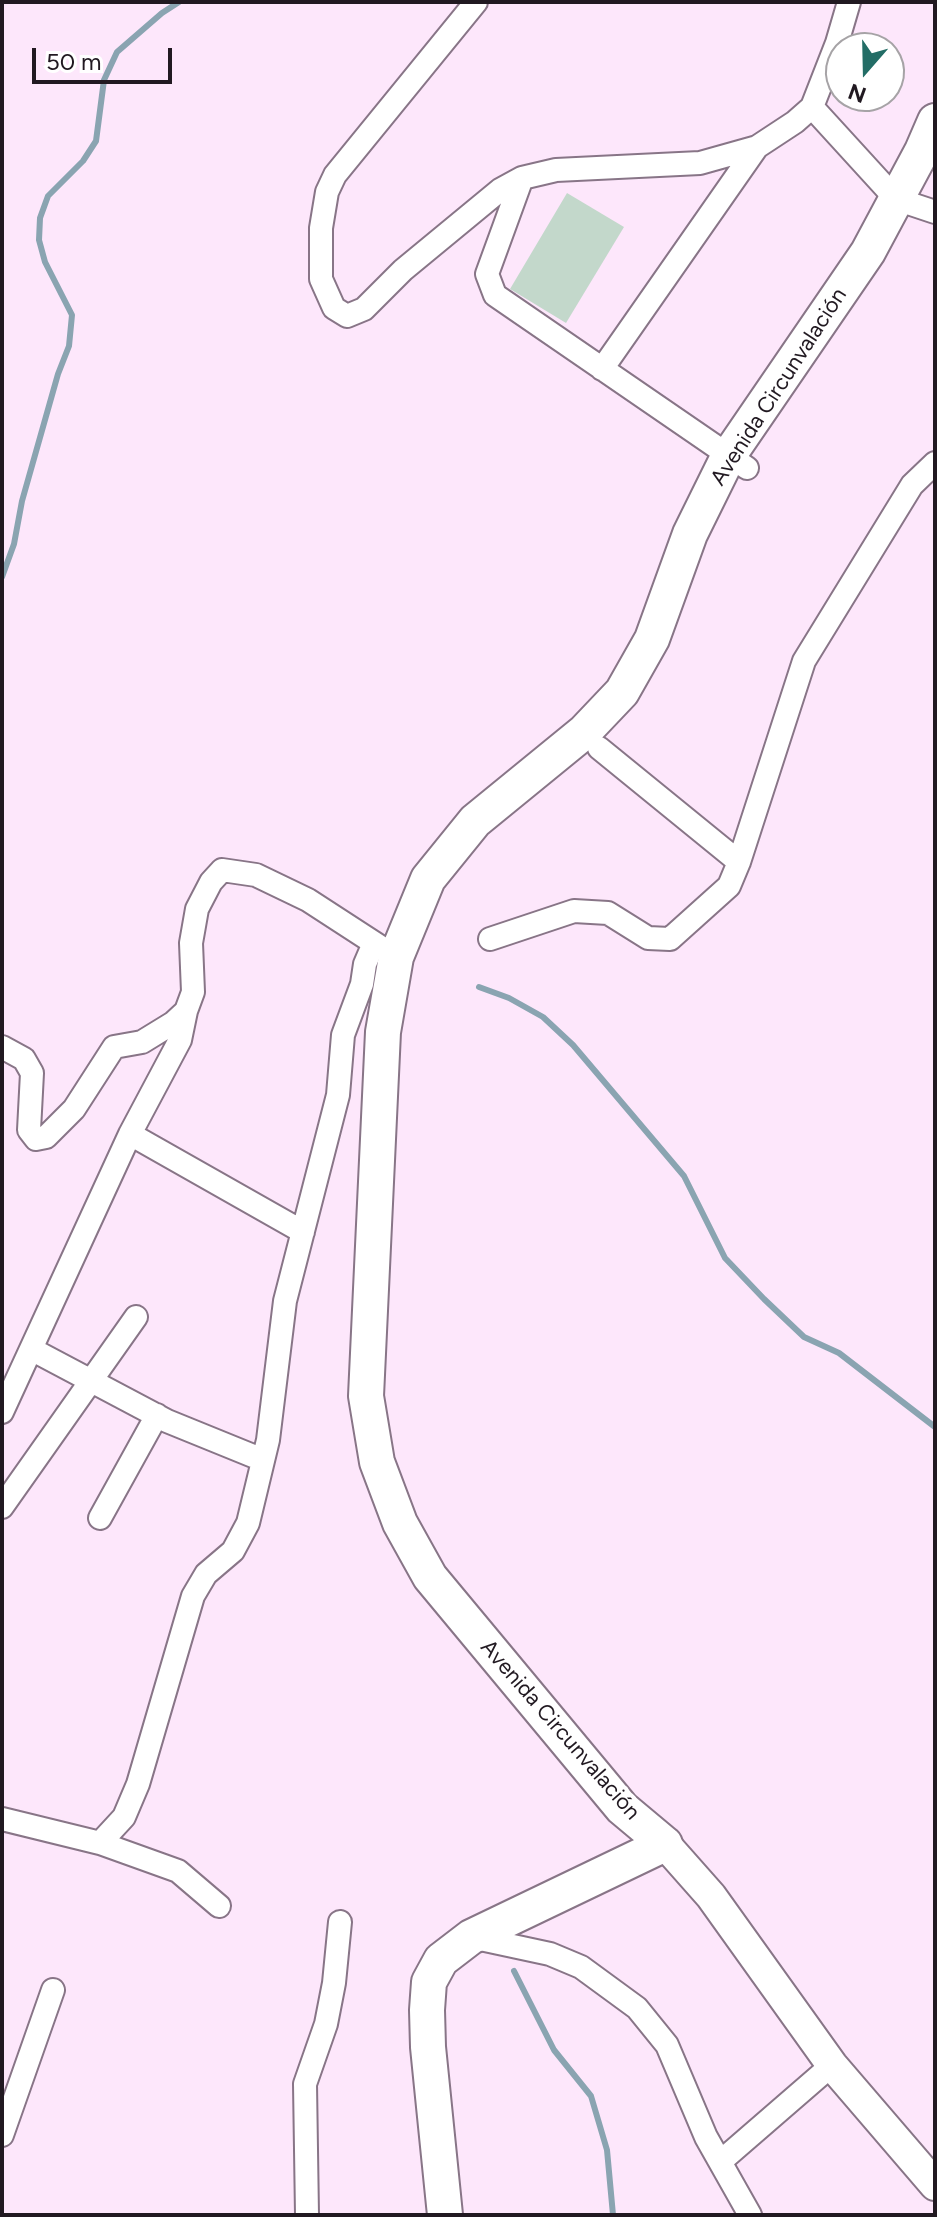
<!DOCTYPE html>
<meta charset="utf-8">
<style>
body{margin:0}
#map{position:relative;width:937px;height:2217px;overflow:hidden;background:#fde7fb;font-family:Figtree,sans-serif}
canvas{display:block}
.frame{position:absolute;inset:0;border:4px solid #211921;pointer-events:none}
.north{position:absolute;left:825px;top:32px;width:80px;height:80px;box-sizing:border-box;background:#fff;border:2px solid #a6a3a6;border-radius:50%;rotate:200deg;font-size:22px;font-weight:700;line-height:32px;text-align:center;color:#211921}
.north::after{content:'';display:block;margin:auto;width:28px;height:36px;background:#236d66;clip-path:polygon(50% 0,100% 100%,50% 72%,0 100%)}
.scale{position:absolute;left:32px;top:48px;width:140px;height:36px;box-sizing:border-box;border:4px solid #211921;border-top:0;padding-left:10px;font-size:24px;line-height:28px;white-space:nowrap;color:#211921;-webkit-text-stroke:6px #fff;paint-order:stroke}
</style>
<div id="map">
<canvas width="937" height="2217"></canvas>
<div class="frame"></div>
<div class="north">N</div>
<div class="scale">50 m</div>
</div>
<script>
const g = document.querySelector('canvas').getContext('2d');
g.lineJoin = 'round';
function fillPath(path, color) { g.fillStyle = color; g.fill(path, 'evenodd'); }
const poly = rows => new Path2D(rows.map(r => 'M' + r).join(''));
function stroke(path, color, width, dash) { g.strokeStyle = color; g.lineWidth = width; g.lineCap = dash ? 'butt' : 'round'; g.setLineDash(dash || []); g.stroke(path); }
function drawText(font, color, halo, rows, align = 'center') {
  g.font = font + ' Figtree,sans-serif'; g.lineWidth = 8; g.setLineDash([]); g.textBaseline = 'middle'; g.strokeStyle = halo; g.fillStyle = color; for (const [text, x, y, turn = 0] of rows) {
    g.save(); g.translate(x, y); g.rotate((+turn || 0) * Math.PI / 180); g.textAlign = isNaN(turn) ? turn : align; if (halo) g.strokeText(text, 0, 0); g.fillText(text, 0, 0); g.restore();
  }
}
fillPath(poly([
 [567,193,624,227,566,323,510,289]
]), '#c3d8cb');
stroke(poly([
 [2,577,14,544,22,501,58,374,69,346,72,315,45,262,39,240,40,218,48,196,83,161,96,141,104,80,117,52,162,13,179,2],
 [479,987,509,998,543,1017,573,1045,684,1176,725,1258,764,1299,804,1337,839,1353,935,1427],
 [514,1971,554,2050,591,2096,607,2150,613,2215]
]), '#8aa4b1', 6);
const street = poly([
 [476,2,335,175,327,192,321,228,321,279,334,308,347,316,364,309,403,270,500,190,522,178,556,170,700,163,757,147,795,122,812,107,837,43,849,2],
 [812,107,896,199,935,212],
 [522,178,487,274,495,295,747,468],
 [602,369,757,147],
 [599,748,739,862],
 [490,939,574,911,608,913,648,938,670,939,729,886,739,862,804,661,912,485,935,463],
 [2,1047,24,1059,32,1073,29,1130,36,1139,46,1137,74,1109,114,1047,142,1042,173,1023,186,1011,193,992,191,943,197,909,211,882,222,870,256,875,308,900,385,950],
 [130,1134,303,1232],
 [31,1349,167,1421,263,1460],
 [2,1412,130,1134,180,1040,186,1011],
 [2,1507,136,1317],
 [100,1518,157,1415],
 [2,1819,100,1843,178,1871,219,1906],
 [100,1843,124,1817,138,1784,193,1596,206,1574,233,1551,248,1523,268,1440,285,1301,338,1095,343,1035,362,984,365,964,374,943],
 [471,1937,550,1954,581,1967,637,2008,667,2045,706,2137,750,2215],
 [2,2135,53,1990],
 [720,2162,832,2065],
 [307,2215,305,2084,326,2024,334,1983,340,1922]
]);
const secondary = poly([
 [665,1844,711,1896,832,2065,935,2185]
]);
const primary = poly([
 [665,1844,622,1808,430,1577,400,1523,377,1462,366,1396,383,1032,396,957,428,879,475,821,584,732,622,692,652,639,690,534,729,455,868,252,922,151,935,121],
 [445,2215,428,2047,427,2010,429,1982,441,1960,471,1937,665,1844]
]);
stroke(street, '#887587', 26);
stroke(secondary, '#887587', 34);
stroke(primary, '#887587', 38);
stroke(street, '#fff', 22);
stroke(secondary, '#fff', 30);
stroke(primary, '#fff', 34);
drawText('22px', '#211921', '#fff', [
 ["Avenida Circunvalación",779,387,-57],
 ["Avenida Circunvalación",560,1730,49]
]);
</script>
